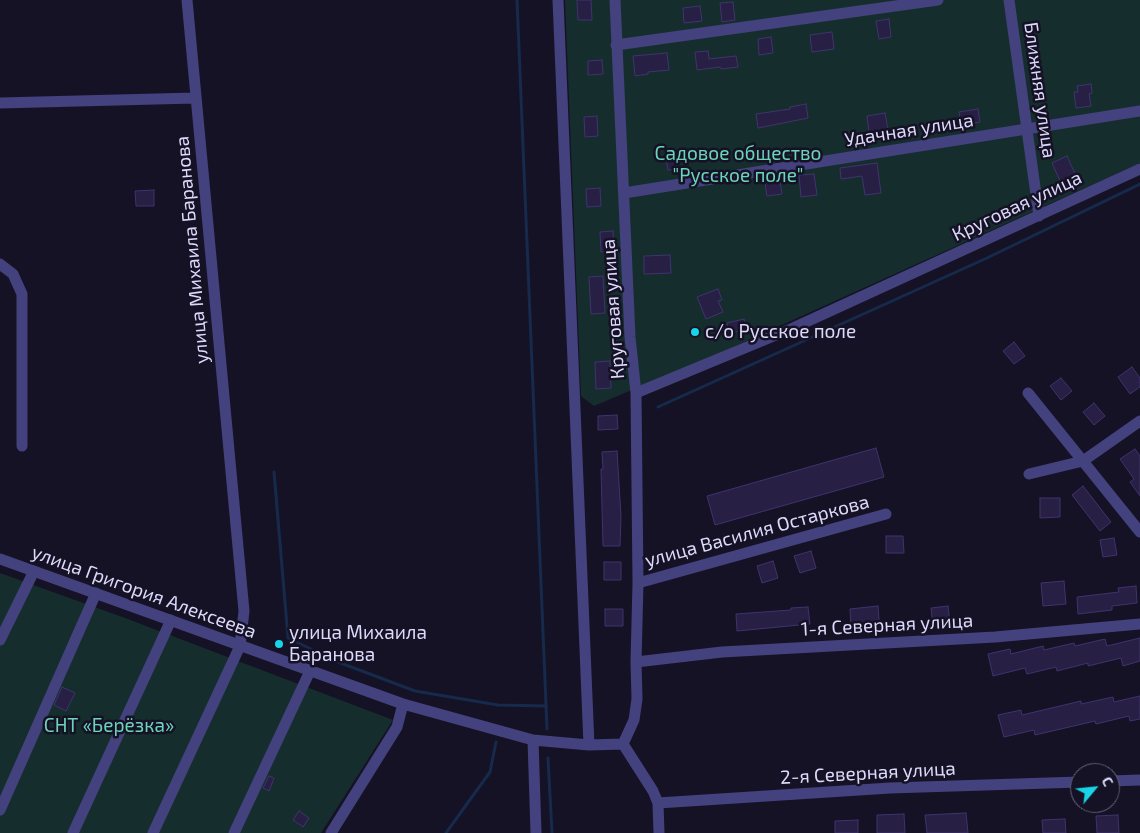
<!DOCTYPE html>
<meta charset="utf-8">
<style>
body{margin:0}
#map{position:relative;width:1140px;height:833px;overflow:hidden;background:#151225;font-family:"Exo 2",sans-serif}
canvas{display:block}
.north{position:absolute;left:1070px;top:763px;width:50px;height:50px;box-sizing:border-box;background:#151225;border:1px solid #65627b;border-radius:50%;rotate:62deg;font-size:14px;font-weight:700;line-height:20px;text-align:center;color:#ddd9fb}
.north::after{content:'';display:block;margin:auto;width:18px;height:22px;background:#19d3e7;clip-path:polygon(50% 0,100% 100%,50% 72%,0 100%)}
</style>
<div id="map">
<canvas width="1140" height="833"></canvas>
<div class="north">С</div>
</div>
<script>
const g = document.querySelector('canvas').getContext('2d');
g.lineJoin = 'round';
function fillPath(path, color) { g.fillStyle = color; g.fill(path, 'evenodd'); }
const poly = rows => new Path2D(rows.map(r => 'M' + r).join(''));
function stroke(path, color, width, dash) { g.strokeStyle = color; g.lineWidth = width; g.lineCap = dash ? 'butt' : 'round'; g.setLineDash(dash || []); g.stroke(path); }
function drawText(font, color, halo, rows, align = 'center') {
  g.font = font + ' "Exo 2",sans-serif'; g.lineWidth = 5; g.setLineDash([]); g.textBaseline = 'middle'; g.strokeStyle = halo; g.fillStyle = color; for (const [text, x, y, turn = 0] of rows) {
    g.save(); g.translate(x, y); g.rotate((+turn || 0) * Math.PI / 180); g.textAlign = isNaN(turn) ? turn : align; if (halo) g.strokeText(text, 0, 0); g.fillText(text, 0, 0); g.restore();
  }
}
fillPath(poly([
 [565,0,1140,0,1140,163,731,348,594,406,581,396],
 [0,573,125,618,393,720,321,833,0,833]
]), '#152e2d');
stroke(poly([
 [517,0,547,729],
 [658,407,987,258,1140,184],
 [274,472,288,638,338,662,415,691,498,705,546,706],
 [548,758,552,833],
 [446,833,490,772,496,742]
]), '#162a4b', 3);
const building = poly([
 [577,0,591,0,592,20,578,20,577,0],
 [733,2,735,20,722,22,720,3,733,2],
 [700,6,702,21,684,23,683,8,700,6],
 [889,19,891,37,879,39,876,21,889,19],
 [832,32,834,49,812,52,810,35,832,32],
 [771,37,773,53,759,55,758,39,771,37],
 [708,51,709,59,736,56,738,67,721,69,720,67,697,70,695,52,708,51],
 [667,53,669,70,648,72,648,74,635,76,633,56,667,53],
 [602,60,603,74,588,75,588,61,602,60],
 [1091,84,1092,93,1089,94,1091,106,1076,108,1074,92,1078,92,1077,86,1091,84],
 [806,104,808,118,758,128,756,114,790,109,790,107,806,104],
 [978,109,980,122,961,126,959,112,978,109],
 [885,113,888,130,869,132,867,116,885,113],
 [597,116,598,136,585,137,584,117,597,116],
 [676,156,677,169,668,170,666,157,676,156],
 [1067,156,1076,176,1061,183,1052,163,1067,156],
 [877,163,881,193,865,195,862,176,841,179,840,168,877,163],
 [814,174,817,195,801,197,799,175,814,174],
 [780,181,782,194,767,196,765,183,780,181],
 [600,188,601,206,587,207,586,189,600,188],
 [154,190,154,206,136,206,135,191,154,190],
 [613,231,614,251,601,252,600,232,613,231],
 [670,255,671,273,644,274,644,256,670,255],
 [603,276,605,313,591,314,589,277,603,276],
 [718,289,722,300,718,301,723,312,706,319,697,297,718,289],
 [744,319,747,330,729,333,727,323,744,319],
 [1014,342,1025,356,1014,364,1003,351,1014,342],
 [610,361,611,388,596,389,595,362,610,361],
 [1132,367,1140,378,1140,387,1130,394,1118,377,1132,367],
 [1061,378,1072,391,1061,400,1050,386,1061,378],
 [1094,403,1105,416,1094,425,1083,412,1094,403],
 [617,415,618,429,598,430,598,416,617,415],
 [876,448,884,477,715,525,707,496,876,448],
 [1135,449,1140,456,1140,496,1130,482,1134,479,1120,459,1135,449],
 [617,451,621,516,620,546,603,546,601,469,603,469,602,452,617,451],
 [1083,486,1111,522,1100,531,1072,495,1083,486],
 [1040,498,1060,498,1060,517,1040,518,1040,498],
 [886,536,903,536,904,553,886,553,886,536],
 [1114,538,1117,555,1103,557,1100,540,1114,538],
 [811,551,816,568,800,573,794,556,811,551],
 [773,561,778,578,762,583,757,566,773,561],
 [604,562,621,562,621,580,604,580,604,562],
 [1064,581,1066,604,1043,606,1041,583,1064,581],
 [1136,586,1137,603,1112,606,1112,610,1078,614,1077,597,1119,592,1118,588,1136,586],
 [878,606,880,632,869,633,869,627,851,629,850,609,878,606],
 [948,606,950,624,933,625,931,608,948,606],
 [808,607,810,624,737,631,736,614,791,610,791,608,808,607],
 [605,609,623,609,623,626,605,626,605,609],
 [1140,638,1140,661,1123,666,1121,658,1088,666,1088,663,1057,671,1056,667,1027,674,1025,668,993,676,988,654,1010,649,1011,654,1043,646,1044,650,1074,643,1075,646,1105,639,1107,646,1140,638],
 [62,687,75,693,66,711,54,705,62,687],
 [1140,696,1140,719,1130,721,1129,716,1096,724,1095,721,1035,735,1034,730,1004,737,998,715,1021,710,1022,715,1081,701,1081,704,1113,697,1114,702,1140,696],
 [269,776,274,778,269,791,263,788,269,776],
 [299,811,309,818,303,827,293,820,299,811],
 [966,813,968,833,927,833,925,815,966,813],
 [904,814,905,833,877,833,877,815,904,814],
 [1118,815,1119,833,1097,833,1096,816,1118,815],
 [1065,819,1066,833,1043,833,1042,820,1065,819],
 [858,820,858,833,835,833,835,821,858,820]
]);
fillPath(building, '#271f44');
stroke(building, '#3f346d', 1);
stroke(poly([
 [558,0,589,745],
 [615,0,630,337,636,393,638,583,636,662,637,699,634,720,623,744],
 [1009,0,1039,216],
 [616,45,938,0],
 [0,103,195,98],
 [624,193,1140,111],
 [0,264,13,274,22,294,22,446],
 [636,393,793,328,1140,169],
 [1028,393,1140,532],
 [1029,474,1083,461,1140,421],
 [0,559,403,704,533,740,589,745,623,744],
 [638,583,886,514],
 [0,640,34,571],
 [636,662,722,652,995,637,1140,624],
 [533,740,536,833],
 [623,744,653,791,658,803,659,833],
 [1110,781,1140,780],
 [658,803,890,788,1080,782],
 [0,810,96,593],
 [73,833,171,620],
 [153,833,240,646,244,611,187,0],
 [234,833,310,671],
 [331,833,397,727,403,704]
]), '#44417f', 11);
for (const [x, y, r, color] of [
 [695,332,5,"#19d3e7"],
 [279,644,5,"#19d3e7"]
]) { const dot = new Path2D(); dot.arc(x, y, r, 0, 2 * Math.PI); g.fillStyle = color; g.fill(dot); stroke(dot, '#151225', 2); }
drawText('19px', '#ddd9fb', '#151225', [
 ["Ближняя улица",1040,90,82],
 ["Удачная улица",909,130,-9],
 ["Круговая улица",1017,206,-25],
 ["улица Михаила Баранова",192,250,-95],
 ["Круговая улица",613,309,-94],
 ["улица Василия Остаркова",757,531,-15],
 ["улица Григория Алексеева",144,592,20],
 ["1-я Северная улица",887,625,-3],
 ["2-я Северная улица",868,773,-3]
]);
drawText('19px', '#6cd4ba', '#151225', [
 ["Садовое общество",738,154],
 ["\"Русское поле\"",738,176],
 ["СНТ «Берёзка»",109,726]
]);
drawText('19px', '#ddd9fb', '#151225', [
 ["с/о Русское поле",705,332],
 ["улица Михаила",289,633],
 ["Баранова",289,655]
], 'left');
</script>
